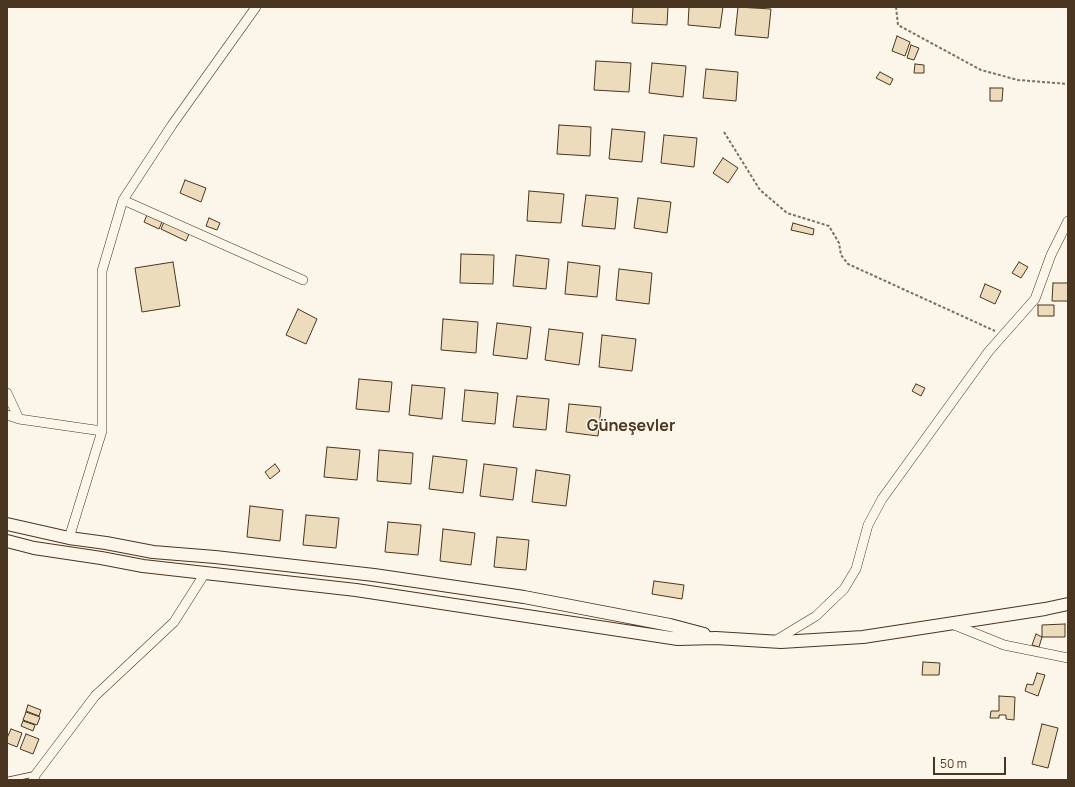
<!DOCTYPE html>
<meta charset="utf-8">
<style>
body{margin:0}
#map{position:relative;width:1075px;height:787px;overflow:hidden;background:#fbf6e9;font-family:Manrope,sans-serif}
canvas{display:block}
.frame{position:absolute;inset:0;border:8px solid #4a3520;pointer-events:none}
.scale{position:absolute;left:933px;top:757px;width:73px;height:18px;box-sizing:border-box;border:2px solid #4a3520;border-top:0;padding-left:5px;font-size:12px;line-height:14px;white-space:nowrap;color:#4a3520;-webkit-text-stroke:3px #fbf6e9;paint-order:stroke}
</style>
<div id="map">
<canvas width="1075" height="787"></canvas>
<div class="frame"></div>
<div class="scale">50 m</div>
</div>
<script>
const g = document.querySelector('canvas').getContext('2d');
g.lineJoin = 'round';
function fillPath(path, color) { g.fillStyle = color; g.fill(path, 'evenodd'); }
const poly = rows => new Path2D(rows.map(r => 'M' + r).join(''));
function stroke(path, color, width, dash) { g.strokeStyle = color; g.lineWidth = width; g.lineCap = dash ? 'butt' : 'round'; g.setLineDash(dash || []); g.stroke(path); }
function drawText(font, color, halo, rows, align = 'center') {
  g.font = font + ' Manrope,sans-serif'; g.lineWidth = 3; g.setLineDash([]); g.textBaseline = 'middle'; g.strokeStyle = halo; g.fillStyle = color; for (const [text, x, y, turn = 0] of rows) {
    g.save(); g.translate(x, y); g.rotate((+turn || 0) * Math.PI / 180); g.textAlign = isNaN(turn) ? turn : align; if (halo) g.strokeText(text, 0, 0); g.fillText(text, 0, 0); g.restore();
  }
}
const building = poly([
 [633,7,668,7,667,25,632,23,633,7],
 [689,7,723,7,720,28,688,25,689,7],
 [738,7,771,9,768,38,735,35,738,7],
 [897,36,910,42,905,56,892,51,897,36],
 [911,45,919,48,914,60,907,58,911,45],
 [596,61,631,63,629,92,594,90,596,61],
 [652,63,686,66,683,97,649,93,652,63],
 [915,64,924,65,924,73,914,73,915,64],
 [706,69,738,72,736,101,703,98,706,69],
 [880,72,893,79,890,85,876,78,880,72],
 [990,88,1003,88,1002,101,990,101,990,88],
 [559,125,591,127,590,156,557,154,559,125],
 [612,129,645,132,642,162,609,159,612,129],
 [664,135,697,138,694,167,661,163,664,135],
 [723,158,738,168,728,183,713,173,723,158],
 [185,180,206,188,201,202,180,193,185,180],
 [529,191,564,194,561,223,527,221,529,191],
 [586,195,618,198,615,229,582,226,586,195],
 [638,198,671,202,667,233,634,228,638,198],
 [147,215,162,222,159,229,144,222,147,215],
 [209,218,220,223,217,230,206,226,209,218],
 [164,222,189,234,186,241,161,229,164,222],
 [793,223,814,229,813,235,791,230,793,223],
 [461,254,494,255,493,284,460,283,461,254],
 [516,255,549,259,546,289,513,286,516,255],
 [173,262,180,306,142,312,135,268,173,262],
 [568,262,600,266,597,297,565,294,568,262],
 [1019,262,1028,267,1021,278,1012,273,1019,262],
 [619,269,652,273,649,304,616,300,619,269],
 [1053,283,1068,283,1068,301,1052,301,1053,283],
 [985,284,1001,291,995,304,980,297,985,284],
 [1038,305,1054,305,1054,316,1038,316,1038,305],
 [298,309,317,319,306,344,286,335,298,309],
 [443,319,478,322,476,353,441,350,443,319],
 [497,323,531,327,527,359,493,355,497,323],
 [549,329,583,333,579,365,545,360,549,329],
 [602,335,636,339,632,371,599,367,602,335],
 [359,379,392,382,389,412,356,409,359,379],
 [916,384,925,388,921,396,912,391,916,384],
 [412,385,445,388,442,419,409,415,412,385],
 [465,390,498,393,495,424,462,421,465,390],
 [517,396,549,399,546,430,513,427,517,396],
 [569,404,601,407,598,436,566,432,569,404],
 [327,447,360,450,357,480,324,477,327,447],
 [379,450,413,453,411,484,377,481,379,450],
 [433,456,467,460,463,493,429,489,433,456],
 [275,464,280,471,270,479,265,472,275,464],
 [484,464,517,468,513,500,480,496,484,464],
 [536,470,570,475,566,506,532,502,536,470],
 [250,506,283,510,280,541,247,537,250,506],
 [306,515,339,518,336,548,303,545,306,515],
 [388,522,421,525,418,555,385,552,388,522],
 [443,529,475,533,471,565,440,561,443,529],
 [497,537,529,540,526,570,494,567,497,537],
 [654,581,684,585,682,599,652,594,654,581],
 [1065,624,1065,637,1042,637,1042,625,1065,624],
 [1036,634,1042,637,1039,647,1032,645,1036,634],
 [923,662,940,663,939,675,922,675,923,662],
 [1037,673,1045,675,1038,696,1025,691,1027,684,1033,685,1037,673],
 [999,696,1015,697,1014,720,1006,719,1006,715,999,715,999,718,990,718,991,711,999,711,999,696],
 [28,705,41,710,39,716,26,711,28,705],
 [26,712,40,717,37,725,23,720,26,712],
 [23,721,35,725,33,731,21,726,23,721],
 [1042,724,1058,728,1048,768,1032,764,1042,724],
 [11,729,22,733,17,747,7,743,7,738,11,729],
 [26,734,39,739,33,754,20,749,26,734]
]);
fillPath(building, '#ecdcbc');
stroke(building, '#4a3520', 1);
const lane = poly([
 [7,780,35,774]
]);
const street = poly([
 [123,200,303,280],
 [7,393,19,419],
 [7,415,19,419,102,431],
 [69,538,102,431,102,271,123,200,172,125,256,7],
 [952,624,1004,645,1068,658],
 [773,642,816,616,844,589,856,569,868,525,882,499,989,351,1035,299,1051,255,1068,221],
 [33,780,36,774,95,696,174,622,205,573]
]);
const secondary = poly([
 [7,524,69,538,106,543,153,552,215,557,374,575,524,597,670,625,704,634],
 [7,541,34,548,101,558,143,566,356,590,678,639,716,638,781,642,863,637,1045,609,1068,604]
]);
stroke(lane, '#4a3520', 6);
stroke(street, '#4a3520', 10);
stroke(secondary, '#4a3520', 14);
stroke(poly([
 [896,7,898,25,981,70,1018,80,1068,84],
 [724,132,760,190,787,213,829,226,839,243,841,255,848,264,995,331]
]), '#7f6f5c', 2, [3, 2]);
stroke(lane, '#fbf6e9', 4.5);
stroke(street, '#fbf6e9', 9);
stroke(secondary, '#fbf6e9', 12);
drawText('bold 16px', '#4a3520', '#fbf6e9', [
 ["Güneşevler",631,427]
]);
</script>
